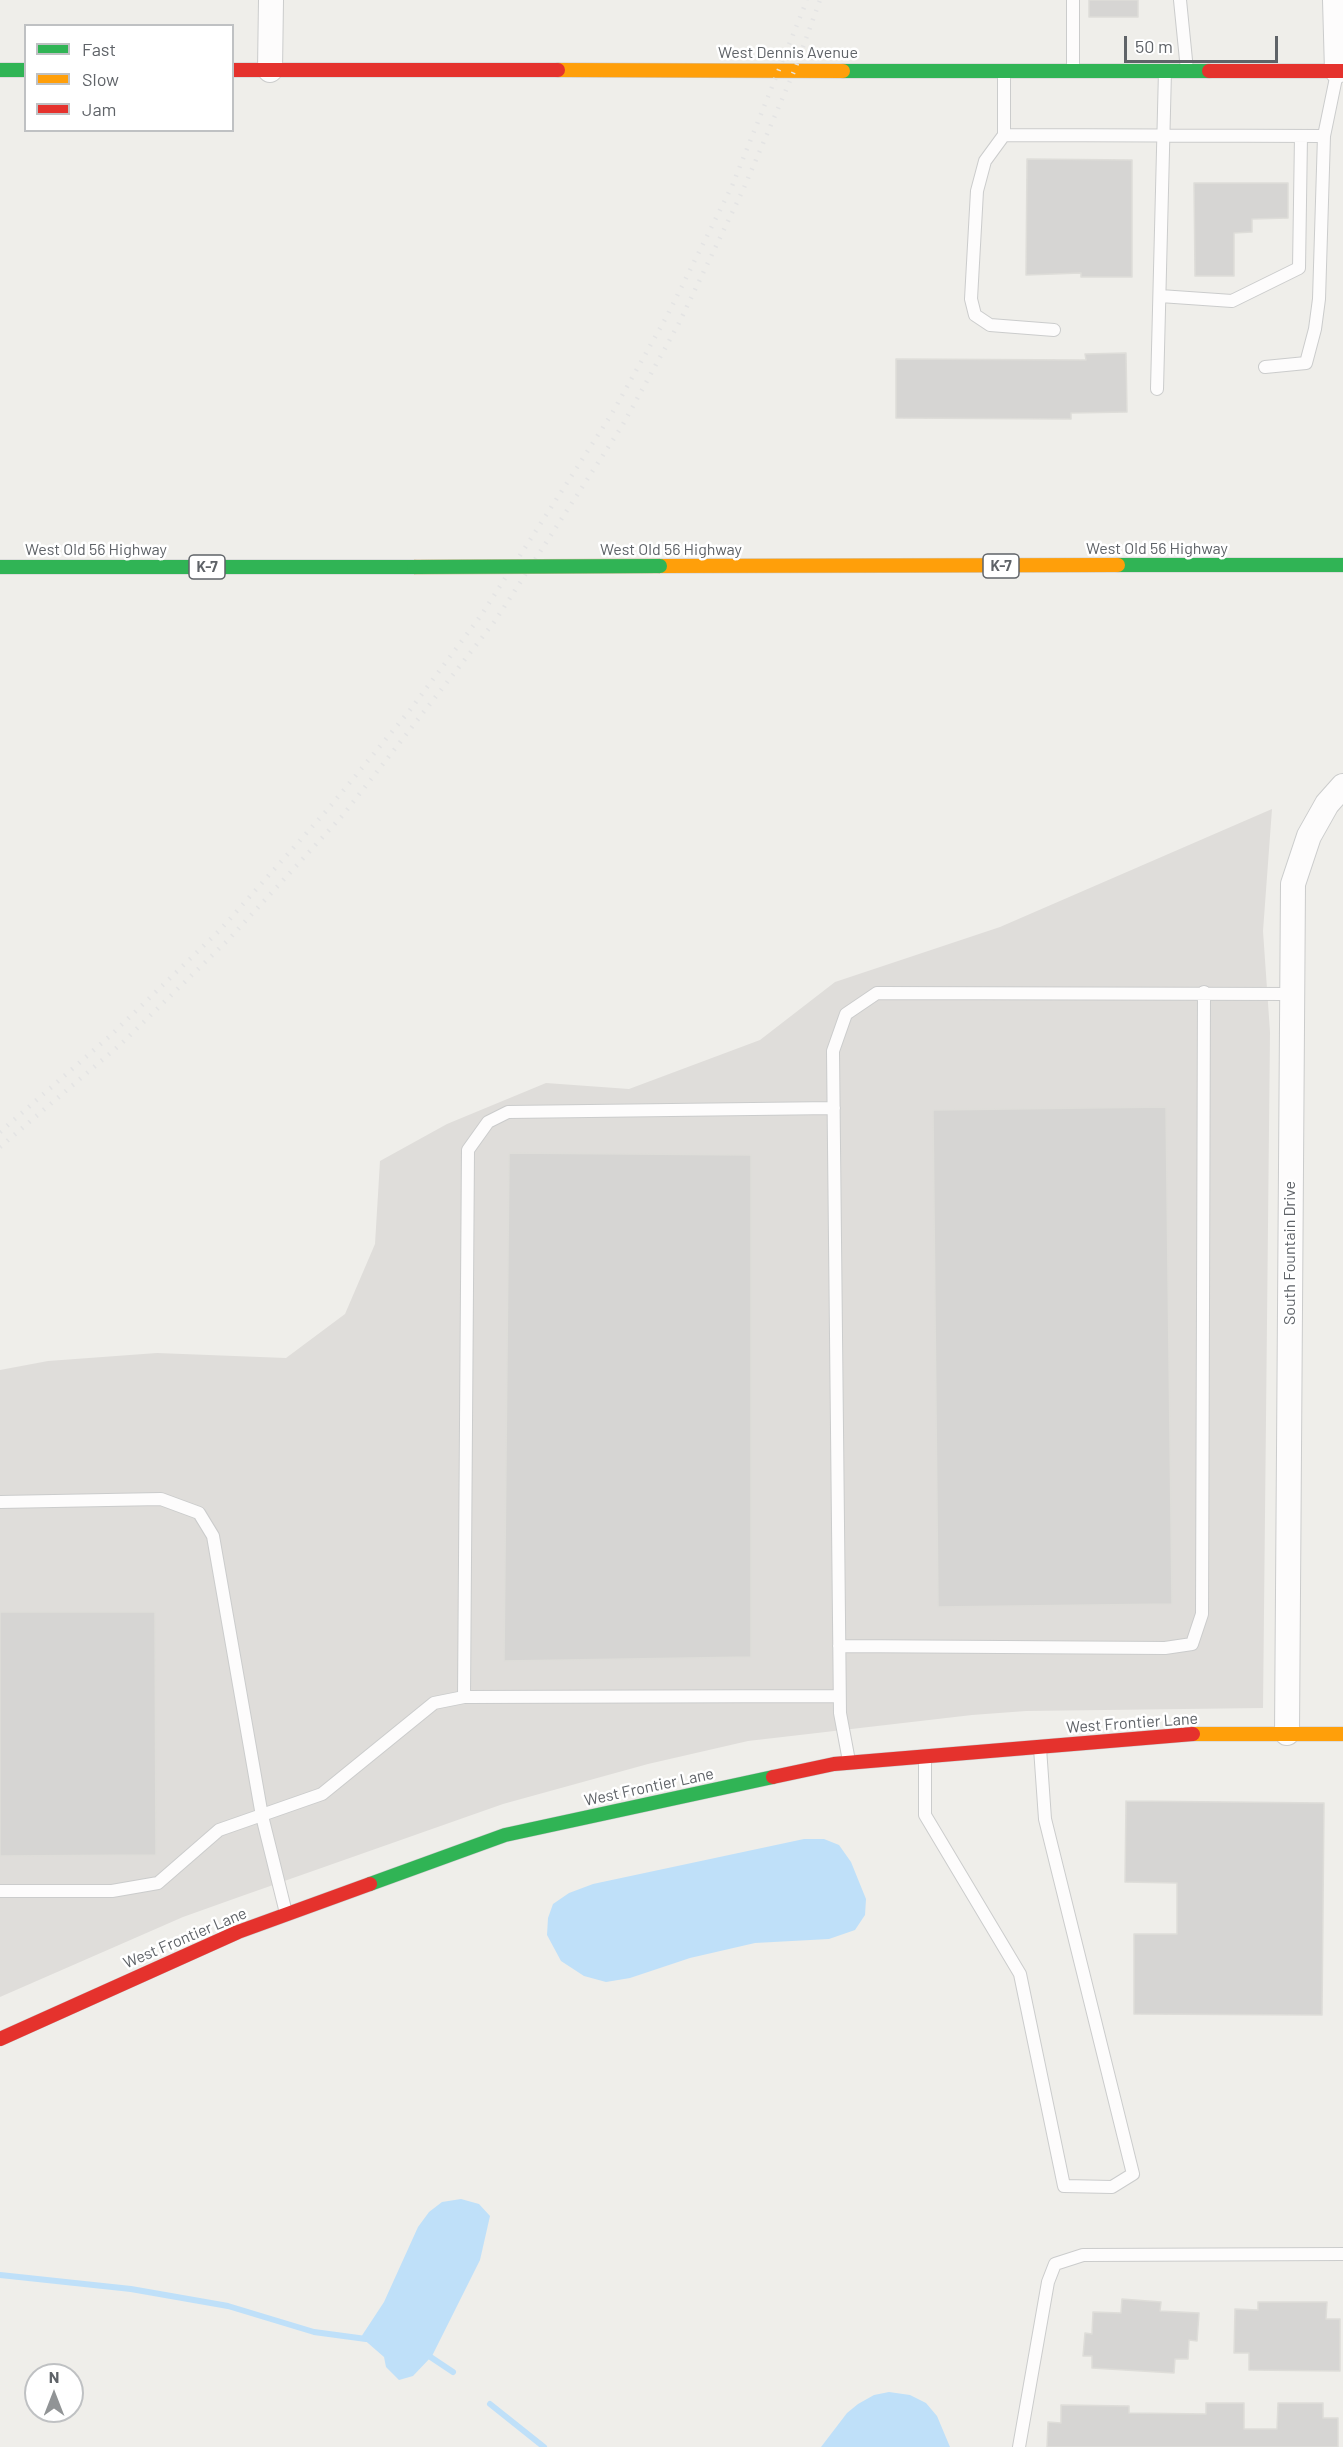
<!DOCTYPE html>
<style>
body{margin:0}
#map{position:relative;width:1343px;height:2447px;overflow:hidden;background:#efeeea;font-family:Barlow,sans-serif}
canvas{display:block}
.legend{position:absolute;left:24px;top:24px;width:210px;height:108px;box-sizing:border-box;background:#fff;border:2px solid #bfc1c3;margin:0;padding:8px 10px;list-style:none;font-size:18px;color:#5f6368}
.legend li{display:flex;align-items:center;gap:12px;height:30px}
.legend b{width:30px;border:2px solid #bfc1c3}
.north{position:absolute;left:24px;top:2363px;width:60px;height:60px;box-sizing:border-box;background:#fff;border:2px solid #bfc1c3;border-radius:50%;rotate:0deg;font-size:16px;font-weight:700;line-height:24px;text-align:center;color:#5f6368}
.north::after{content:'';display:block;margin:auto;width:21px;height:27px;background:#919496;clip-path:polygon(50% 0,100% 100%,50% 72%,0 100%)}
.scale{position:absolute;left:1124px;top:36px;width:154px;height:27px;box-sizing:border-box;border:3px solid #5f6368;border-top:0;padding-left:8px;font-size:18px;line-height:21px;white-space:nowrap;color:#5f6368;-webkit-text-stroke:4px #fff;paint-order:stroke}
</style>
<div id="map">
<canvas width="1343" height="2447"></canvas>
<ul class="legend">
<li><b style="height:8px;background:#30b455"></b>Fast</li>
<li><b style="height:8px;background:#ff9f0a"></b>Slow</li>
<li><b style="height:8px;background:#e5322d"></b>Jam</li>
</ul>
<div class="north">N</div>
<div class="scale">50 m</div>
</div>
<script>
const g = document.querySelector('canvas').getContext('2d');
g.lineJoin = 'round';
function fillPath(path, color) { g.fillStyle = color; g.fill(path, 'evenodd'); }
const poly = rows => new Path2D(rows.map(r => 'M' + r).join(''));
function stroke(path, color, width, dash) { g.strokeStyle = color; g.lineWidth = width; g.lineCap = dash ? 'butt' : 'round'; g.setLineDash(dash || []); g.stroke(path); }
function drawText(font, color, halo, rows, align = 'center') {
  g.font = font + ' Barlow,sans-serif'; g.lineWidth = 5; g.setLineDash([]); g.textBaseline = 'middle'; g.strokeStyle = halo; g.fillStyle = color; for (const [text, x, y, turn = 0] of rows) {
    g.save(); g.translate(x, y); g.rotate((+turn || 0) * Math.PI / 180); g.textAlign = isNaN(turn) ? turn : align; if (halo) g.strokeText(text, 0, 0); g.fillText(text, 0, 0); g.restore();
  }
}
fillPath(poly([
 [1272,809,1263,931,1270,1032,1263,1708,1026,1711,972,1715,748,1741,648,1764,503,1804,239,1897,183,1917,0,1997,0,1370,48,1361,157,1353,286,1358,345,1314,375,1244,380,1161,447,1124,546,1083,629,1089,760,1040,835,982,1000,927]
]), '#dfddda');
fillPath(poly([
 [804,1839,824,1839,839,1845,851,1862,866,1899,865,1915,855,1930,829,1939,755,1943,690,1958,630,1978,606,1982,584,1976,561,1961,547,1935,548,1918,553,1904,569,1893,593,1884],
 [461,2199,479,2204,490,2216,480,2260,432,2356,413,2376,399,2380,386,2367,384,2357,361,2337,384,2302,418,2227,429,2212,442,2202],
 [889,2392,910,2395,926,2403,937,2416,950,2447,821,2447,847,2413,858,2404,874,2395]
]), '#bfe0f9');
stroke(poly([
 [0,2275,131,2289,228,2306,314,2332,366,2339],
 [426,2354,453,2372],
 [490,2404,544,2447]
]), '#bfe0f9', 6);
const building = poly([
 [1089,0,1138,0,1138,17,1089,17,1089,0],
 [1027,159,1132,160,1132,277,1081,277,1081,273,1026,275,1027,159],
 [1194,183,1288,183,1288,218,1252,219,1252,232,1234,233,1234,276,1195,276,1194,183],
 [1126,353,1127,412,1071,413,1071,419,896,418,896,359,1086,360,1085,354,1126,353],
 [1166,1107,1172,1604,938,1607,933,1110,1166,1107],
 [509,1153,751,1155,751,1657,504,1661,509,1153],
 [0,1612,155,1612,156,1855,0,1856,0,1612],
 [1126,1801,1324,1803,1322,2015,1134,2014,1134,1934,1177,1934,1177,1883,1125,1882,1126,1801],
 [1122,2299,1161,2302,1160,2311,1199,2313,1197,2341,1189,2340,1188,2359,1175,2359,1174,2373,1092,2368,1092,2356,1083,2356,1085,2333,1092,2334,1093,2312,1121,2313,1122,2299],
 [1258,2302,1327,2302,1326,2319,1340,2319,1340,2371,1249,2370,1249,2353,1234,2353,1235,2309,1258,2310,1258,2302],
 [1206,2403,1244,2403,1244,2429,1277,2429,1278,2403,1323,2403,1323,2418,1338,2418,1338,2447,1047,2447,1048,2422,1061,2423,1061,2405,1129,2406,1129,2413,1206,2414,1206,2403]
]);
fillPath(building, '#d6d5d3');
stroke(building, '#deddd9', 1.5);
const lane = poly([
 [1073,0,1073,69],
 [1180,0,1187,70],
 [1004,71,1004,135,1324,136,1337,73],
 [1004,135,985,161,977,191,971,299,975,315,990,325,1054,330],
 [1160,296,1232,301,1299,268,1301,136],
 [1265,367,1306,363,1315,329,1319,299,1324,136],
 [1157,389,1165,71],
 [0,1502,161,1499,199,1513,213,1536,262,1816,286,1913],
 [839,1646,1165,1648,1192,1644,1202,1614,1204,992],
 [464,1697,468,1150,488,1122,508,1112,834,1108],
 [925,1756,925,1815,1020,1974,1064,2186,1112,2187,1133,2174,1045,1819,1040,1748],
 [849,1761,840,1713,833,1051,846,1014,877,993,1291,994],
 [0,1891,112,1891,158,1883,219,1830,322,1794,434,1703,464,1697,839,1696],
 [1019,2447,1048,2282,1055,2264,1083,2255,1343,2254]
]);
const street = poly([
 [1335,0,1337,71],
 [270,70,271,0],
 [1287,1733,1293,884,1309,836,1327,804,1343,786]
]);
const fast = poly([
 [0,70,26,70],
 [843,71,1209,71],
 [1118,565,1343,565],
 [0,567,414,567],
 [370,1884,505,1835,773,1777]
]);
const slow = poly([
 [558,70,843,71],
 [660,566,1118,565],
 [1193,1734,1343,1734]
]);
const jam = poly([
 [232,70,558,70],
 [1209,71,1343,71],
 [773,1777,834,1764,1193,1734],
 [0,2039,238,1932,370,1884]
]);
stroke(lane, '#cbcccc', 14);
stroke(street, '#cbcccc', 26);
stroke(fast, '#cacacb', 15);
stroke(slow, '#cacacb', 15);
stroke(jam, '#cacacb', 15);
stroke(lane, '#fdfcfc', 12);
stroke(street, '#fdfcfc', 24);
stroke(fast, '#30b455', 14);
stroke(slow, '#ff9f0a', 14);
stroke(jam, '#e5322d', 14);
stroke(poly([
 [0,1132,110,1036,220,930,328,809,410,710,482,614,611,415,667,316,732,186,807,0],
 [0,1147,121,1044,229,939,343,815,495,621,622,426,679,323,743,190,795,69,820,0]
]), '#e4e4e4', 4.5, [1.5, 8]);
const fastBridge = poly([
 [414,567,660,566]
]);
stroke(fastBridge, '#c8b996', 15, []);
stroke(fastBridge, '#30b455', 14);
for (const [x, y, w] of [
 [1001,566,36],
 [207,567,36]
]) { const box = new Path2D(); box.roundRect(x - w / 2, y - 12, w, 24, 4.5); g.fillStyle = '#fff'; g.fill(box); stroke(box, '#5f6368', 1.5); }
drawText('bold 15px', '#5f6368', null, [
 ["K-7",1001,566],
 ["K-7",207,567]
]);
drawText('16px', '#5f6368', '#fff', [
 ["West Dennis Avenue",788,53],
 ["West Old 56 Highway",1157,549],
 ["West Old 56 Highway",96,550],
 ["West Old 56 Highway",671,550],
 ["South Fountain Drive",1290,1253,-90],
 ["West Frontier Lane",1132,1723,-4],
 ["West Frontier Lane",649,1787,-12],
 ["West Frontier Lane",185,1938,-23]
]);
</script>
